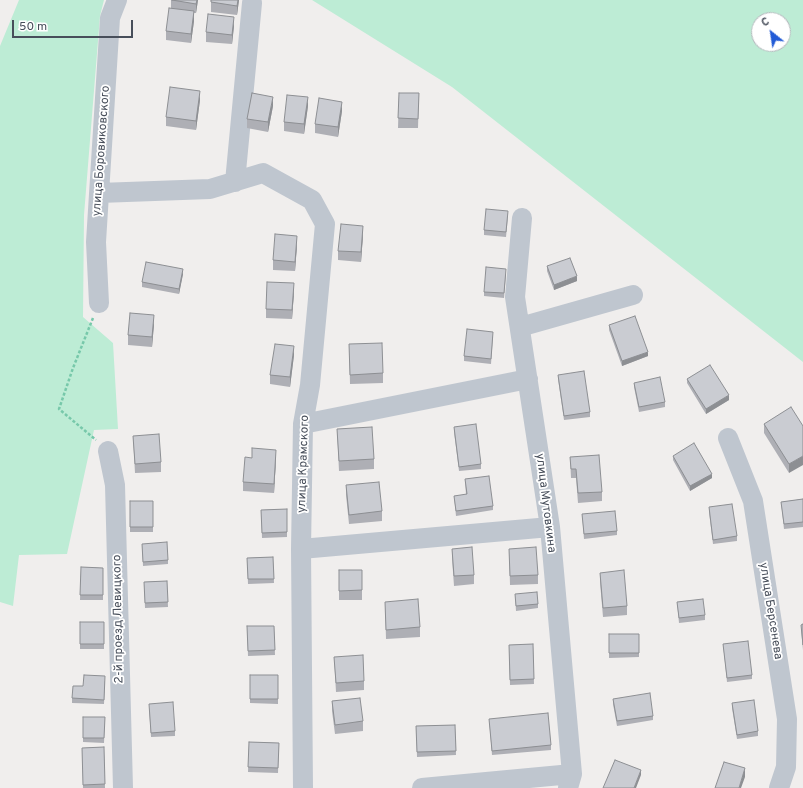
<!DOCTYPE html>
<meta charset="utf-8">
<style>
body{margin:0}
#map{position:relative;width:803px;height:788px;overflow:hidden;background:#f0eeed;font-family:Overpass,sans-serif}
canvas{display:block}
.north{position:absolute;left:751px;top:12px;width:40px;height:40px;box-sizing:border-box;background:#fff;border:1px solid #b5b8bd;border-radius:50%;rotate:330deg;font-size:11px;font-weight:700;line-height:16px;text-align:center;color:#474e5a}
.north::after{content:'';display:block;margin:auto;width:14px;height:18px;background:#225bd6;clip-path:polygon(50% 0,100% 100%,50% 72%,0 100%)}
.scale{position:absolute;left:12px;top:20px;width:121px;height:18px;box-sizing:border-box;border:2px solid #474e5a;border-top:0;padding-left:5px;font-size:12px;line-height:14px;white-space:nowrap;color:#474e5a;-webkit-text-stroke:3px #fff;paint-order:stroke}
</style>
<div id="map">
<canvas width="803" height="788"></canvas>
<div class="north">С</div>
<div class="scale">50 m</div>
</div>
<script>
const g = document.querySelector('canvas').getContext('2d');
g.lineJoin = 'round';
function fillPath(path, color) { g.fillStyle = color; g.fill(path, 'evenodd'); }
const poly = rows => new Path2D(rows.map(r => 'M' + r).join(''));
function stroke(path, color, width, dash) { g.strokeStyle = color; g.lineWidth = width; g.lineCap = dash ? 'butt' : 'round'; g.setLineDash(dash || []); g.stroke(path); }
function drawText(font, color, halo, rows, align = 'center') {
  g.font = font + ' Overpass,sans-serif'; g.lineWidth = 3.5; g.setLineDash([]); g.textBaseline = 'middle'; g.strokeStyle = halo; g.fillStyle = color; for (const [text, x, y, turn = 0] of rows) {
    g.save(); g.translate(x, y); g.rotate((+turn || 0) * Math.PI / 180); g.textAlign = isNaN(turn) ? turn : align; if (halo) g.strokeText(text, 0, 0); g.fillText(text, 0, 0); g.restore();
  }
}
fillPath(poly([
 [19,0,104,0,100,16,84,215,83,317,113,343,118,429,94,430,67,554,19,555,13,606,0,602,0,46],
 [312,0,803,0,803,362,452,87],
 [759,20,783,20,783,44,759,44]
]), '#bdecd5');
stroke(poly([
 [93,318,73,368,59,409,96,440]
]), '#77c8aa', 2.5, [3, 2]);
stroke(poly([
 [235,182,252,3],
 [99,193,210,189,263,173,312,200,325,224,310,385,303,424,301,549,303,788],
 [522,218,515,297,550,527,572,774,568,788],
 [99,303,96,242,110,18,117,0],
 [520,327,633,295],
 [303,424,528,379],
 [728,438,753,501,787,719,786,767,779,788],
 [108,451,115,485,123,788],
 [301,549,550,527],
 [422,788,572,774]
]), '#bfc6cf', 20);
fillPath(poly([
 [171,0,198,0,196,13,194,13,194,21,191,43,166,40,166,31,171,8],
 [239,0,237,15,211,12,211,2],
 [234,26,232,44,206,42,206,32],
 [399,93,419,93,418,128,398,128],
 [200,100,196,130,166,126,166,117],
 [273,106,268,132,247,128,247,119],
 [308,106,304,134,284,131,284,122],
 [342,111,338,137,315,133,315,124],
 [508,216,506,237,484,235,484,230],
 [363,235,361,262,338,260,338,251],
 [297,245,295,271,273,270,273,260],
 [547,266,577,281,554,290,547,271],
 [183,274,179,294,142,287,142,282],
 [506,274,504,298,484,296,484,292],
 [294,292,292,319,266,318,266,309],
 [154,324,152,347,128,345,128,335],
 [609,325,648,356,622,366,609,330],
 [493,336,491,364,464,361,464,356],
 [349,344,383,373,383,383,350,384],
 [294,355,290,387,270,384,270,375],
 [558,375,590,412,590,417,564,420,558,379],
 [687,379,729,400,706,414,687,383],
 [634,383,665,402,665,407,639,412,634,387],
 [764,424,803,426,789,473,764,433],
 [454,427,481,464,481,469,459,471,454,432],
 [337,429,374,459,374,469,339,471],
 [133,436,161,462,161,472,135,473],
 [673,456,712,478,690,491,673,460],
 [570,457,602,492,602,501,578,503,576,478,571,478],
 [276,459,274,493,243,491,243,482],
 [465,479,493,506,493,510,456,516,454,496,466,495],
 [346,485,382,511,382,521,349,524,346,495],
 [803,499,803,527,784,529,781,502],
 [130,501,153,501,153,532,130,532],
 [709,507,737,536,737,541,713,544,709,512],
 [287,509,287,537,262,538,261,510],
 [582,514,617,531,617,535,584,539],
 [142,544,168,560,168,564,143,566],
 [452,549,474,575,474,584,454,586,452,558],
 [509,549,538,575,538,584,510,585],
 [273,557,274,583,248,584,247,558],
 [81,567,103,568,103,600,80,600],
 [339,570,362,570,362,600,339,600],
 [600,573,627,606,627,615,603,617,600,582],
 [167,581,168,607,145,608,144,582],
 [515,594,538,604,538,608,516,611],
 [385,602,420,627,420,637,386,639],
 [677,602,705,615,705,620,679,623],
 [80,622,104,622,104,649,80,649],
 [803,624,803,650,801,629,801,625],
 [247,626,274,626,275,655,248,656],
 [609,634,639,634,639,657,609,658],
 [533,644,534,684,510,685,509,645],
 [723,644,752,675,752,679,727,682],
 [334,657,364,681,364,690,336,692],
 [250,675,278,675,278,704,250,703],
 [105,681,104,704,72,703,72,698,83,686],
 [613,699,653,716,653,720,617,726,613,704],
 [332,701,363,721,363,731,335,734,332,711],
 [732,703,758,731,758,736,737,739,732,708],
 [149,708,175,731,175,736,151,737],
 [83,717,105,717,104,743,83,742],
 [489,719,551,745,551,750,492,755],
 [455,725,456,755,417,757,416,726],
 [249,742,279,743,278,773,248,772],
 [104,747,105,788,83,788,82,748]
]), '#aeafb5');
fillPath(poly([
 [197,0,198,0,196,13,196,4],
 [238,0,239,0,237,15,237,6],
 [194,11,194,21,191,43,191,34],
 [234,17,234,26,232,44,232,35],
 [200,91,200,100,196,130,196,121],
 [273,97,273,106,268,132,268,122],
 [308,97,308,106,304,134,304,124],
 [342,102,342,111,338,137,338,127],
 [363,226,363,235,361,262,361,252],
 [297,236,297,245,295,271,295,262],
 [183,269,183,274,179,294,179,289],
 [577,276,577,281,554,290,554,285],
 [294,283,294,292,292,319,292,310],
 [154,315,154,324,152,347,152,337],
 [294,346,294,355,290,387,290,377],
 [648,352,648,356,622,366,622,361],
 [729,395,729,400,706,414,706,409],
 [276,450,276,459,274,493,274,484],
 [803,456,803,465,789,473,789,464],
 [712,474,712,478,690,491,690,486],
 [745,768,745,777,741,788,739,788],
 [641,770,641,775,636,788,634,788]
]), '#8d8f93');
const building = poly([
 [172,0,197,0,196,4,172,0],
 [211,0,238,0,237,6,211,2,211,0],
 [169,8,194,11,191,34,166,31,169,8],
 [208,14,234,17,232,35,206,32,208,14],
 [170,87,200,91,196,121,166,117,170,87],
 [252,93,273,97,268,122,247,119,252,93],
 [399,93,419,93,418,119,398,118,399,93],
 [287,95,308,97,304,124,284,122,287,95],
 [319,98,342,102,338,127,315,124,319,98],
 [486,209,508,211,506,232,484,230,486,209],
 [341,224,363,226,361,252,338,251,341,224],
 [275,234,297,236,295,262,273,260,275,234],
 [570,258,577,276,554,285,547,266,570,258],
 [146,262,183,269,179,289,142,282,146,262],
 [486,267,506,269,504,293,484,292,486,267],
 [267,282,294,283,292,310,266,309,267,282],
 [130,313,154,315,152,337,128,335,130,313],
 [635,316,648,352,622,361,609,325,635,316],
 [467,329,493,332,491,359,464,356,467,329],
 [382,343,383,373,350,375,349,344,382,343],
 [275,344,294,346,290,377,270,375,275,344],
 [710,365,729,395,706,409,687,379,710,365],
 [584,371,590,412,564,416,558,375,584,371],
 [660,377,665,402,639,407,634,383,660,377],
 [791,407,803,426,803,456,789,464,764,424,791,407],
 [476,424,481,464,459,467,454,427,476,424],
 [372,427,374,459,339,461,337,429,372,427],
 [159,434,161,462,135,464,133,436,159,434],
 [694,443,712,474,690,486,673,456,694,443],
 [252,448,276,450,274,484,243,482,245,457,252,458,252,448],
 [599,455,602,492,578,493,576,469,571,469,570,457,599,455],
 [489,476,493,506,456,511,454,496,467,494,465,479,489,476],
 [379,482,382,511,349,515,346,485,379,482],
 [803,499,803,522,784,524,781,502,803,499],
 [130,501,153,501,153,527,130,527,130,501],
 [732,504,737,536,713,540,709,507,732,504],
 [287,509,287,532,262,533,261,510,287,509],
 [615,511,617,531,584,534,582,514,615,511],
 [167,542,168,560,143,562,142,544,167,542],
 [472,547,474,575,454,576,452,549,472,547],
 [536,547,538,575,510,576,509,549,536,547],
 [273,557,274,579,248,579,247,558,273,557],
 [81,567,103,568,103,595,80,595,81,567],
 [339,570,362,570,362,590,339,591,339,570],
 [624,570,627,606,603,608,600,573,624,570],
 [167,581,168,602,145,603,144,582,167,581],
 [537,592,538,604,516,606,515,594,537,592],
 [418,599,420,627,386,630,385,602,418,599],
 [703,599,705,615,679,618,677,602,703,599],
 [80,622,104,622,104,644,80,644,80,622],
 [803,624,803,645,801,625,803,624],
 [247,626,274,626,275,650,248,651,247,626],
 [609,634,639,634,639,653,609,653,609,634],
 [748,641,752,675,727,678,723,644,748,641],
 [533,644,534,679,510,680,509,645,533,644],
 [363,655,364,681,336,683,334,657,363,655],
 [84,675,105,676,104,700,72,698,73,686,83,686,84,675],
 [250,675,278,675,278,699,250,699,250,675],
 [650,693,653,716,617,721,613,699,650,693],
 [360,698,363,721,335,725,332,701,360,698],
 [754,700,758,731,737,735,732,703,754,700],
 [173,702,175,731,151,733,149,704,173,702],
 [548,713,551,745,492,751,489,719,548,713],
 [83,717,105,717,104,738,83,738,83,717],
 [455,725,456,751,417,752,416,726,455,725],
 [249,742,279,743,278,768,248,767,249,742],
 [104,747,105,784,83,785,82,748,104,747],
 [615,760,641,770,634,788,603,788,615,760],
 [724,762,745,768,739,788,715,788,724,762]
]);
fillPath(building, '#caccd2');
stroke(building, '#8d8f93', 1);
drawText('12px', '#474e5a', '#fff', [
 ["улица Боровиковского",102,151,-86],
 ["улица Крамского",304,464,-88],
 ["улица Мутовкина",545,503,83],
 ["улица Берсенева",770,611,81],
 ["2-й проезд Левицкого",119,619,-91]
]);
</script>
